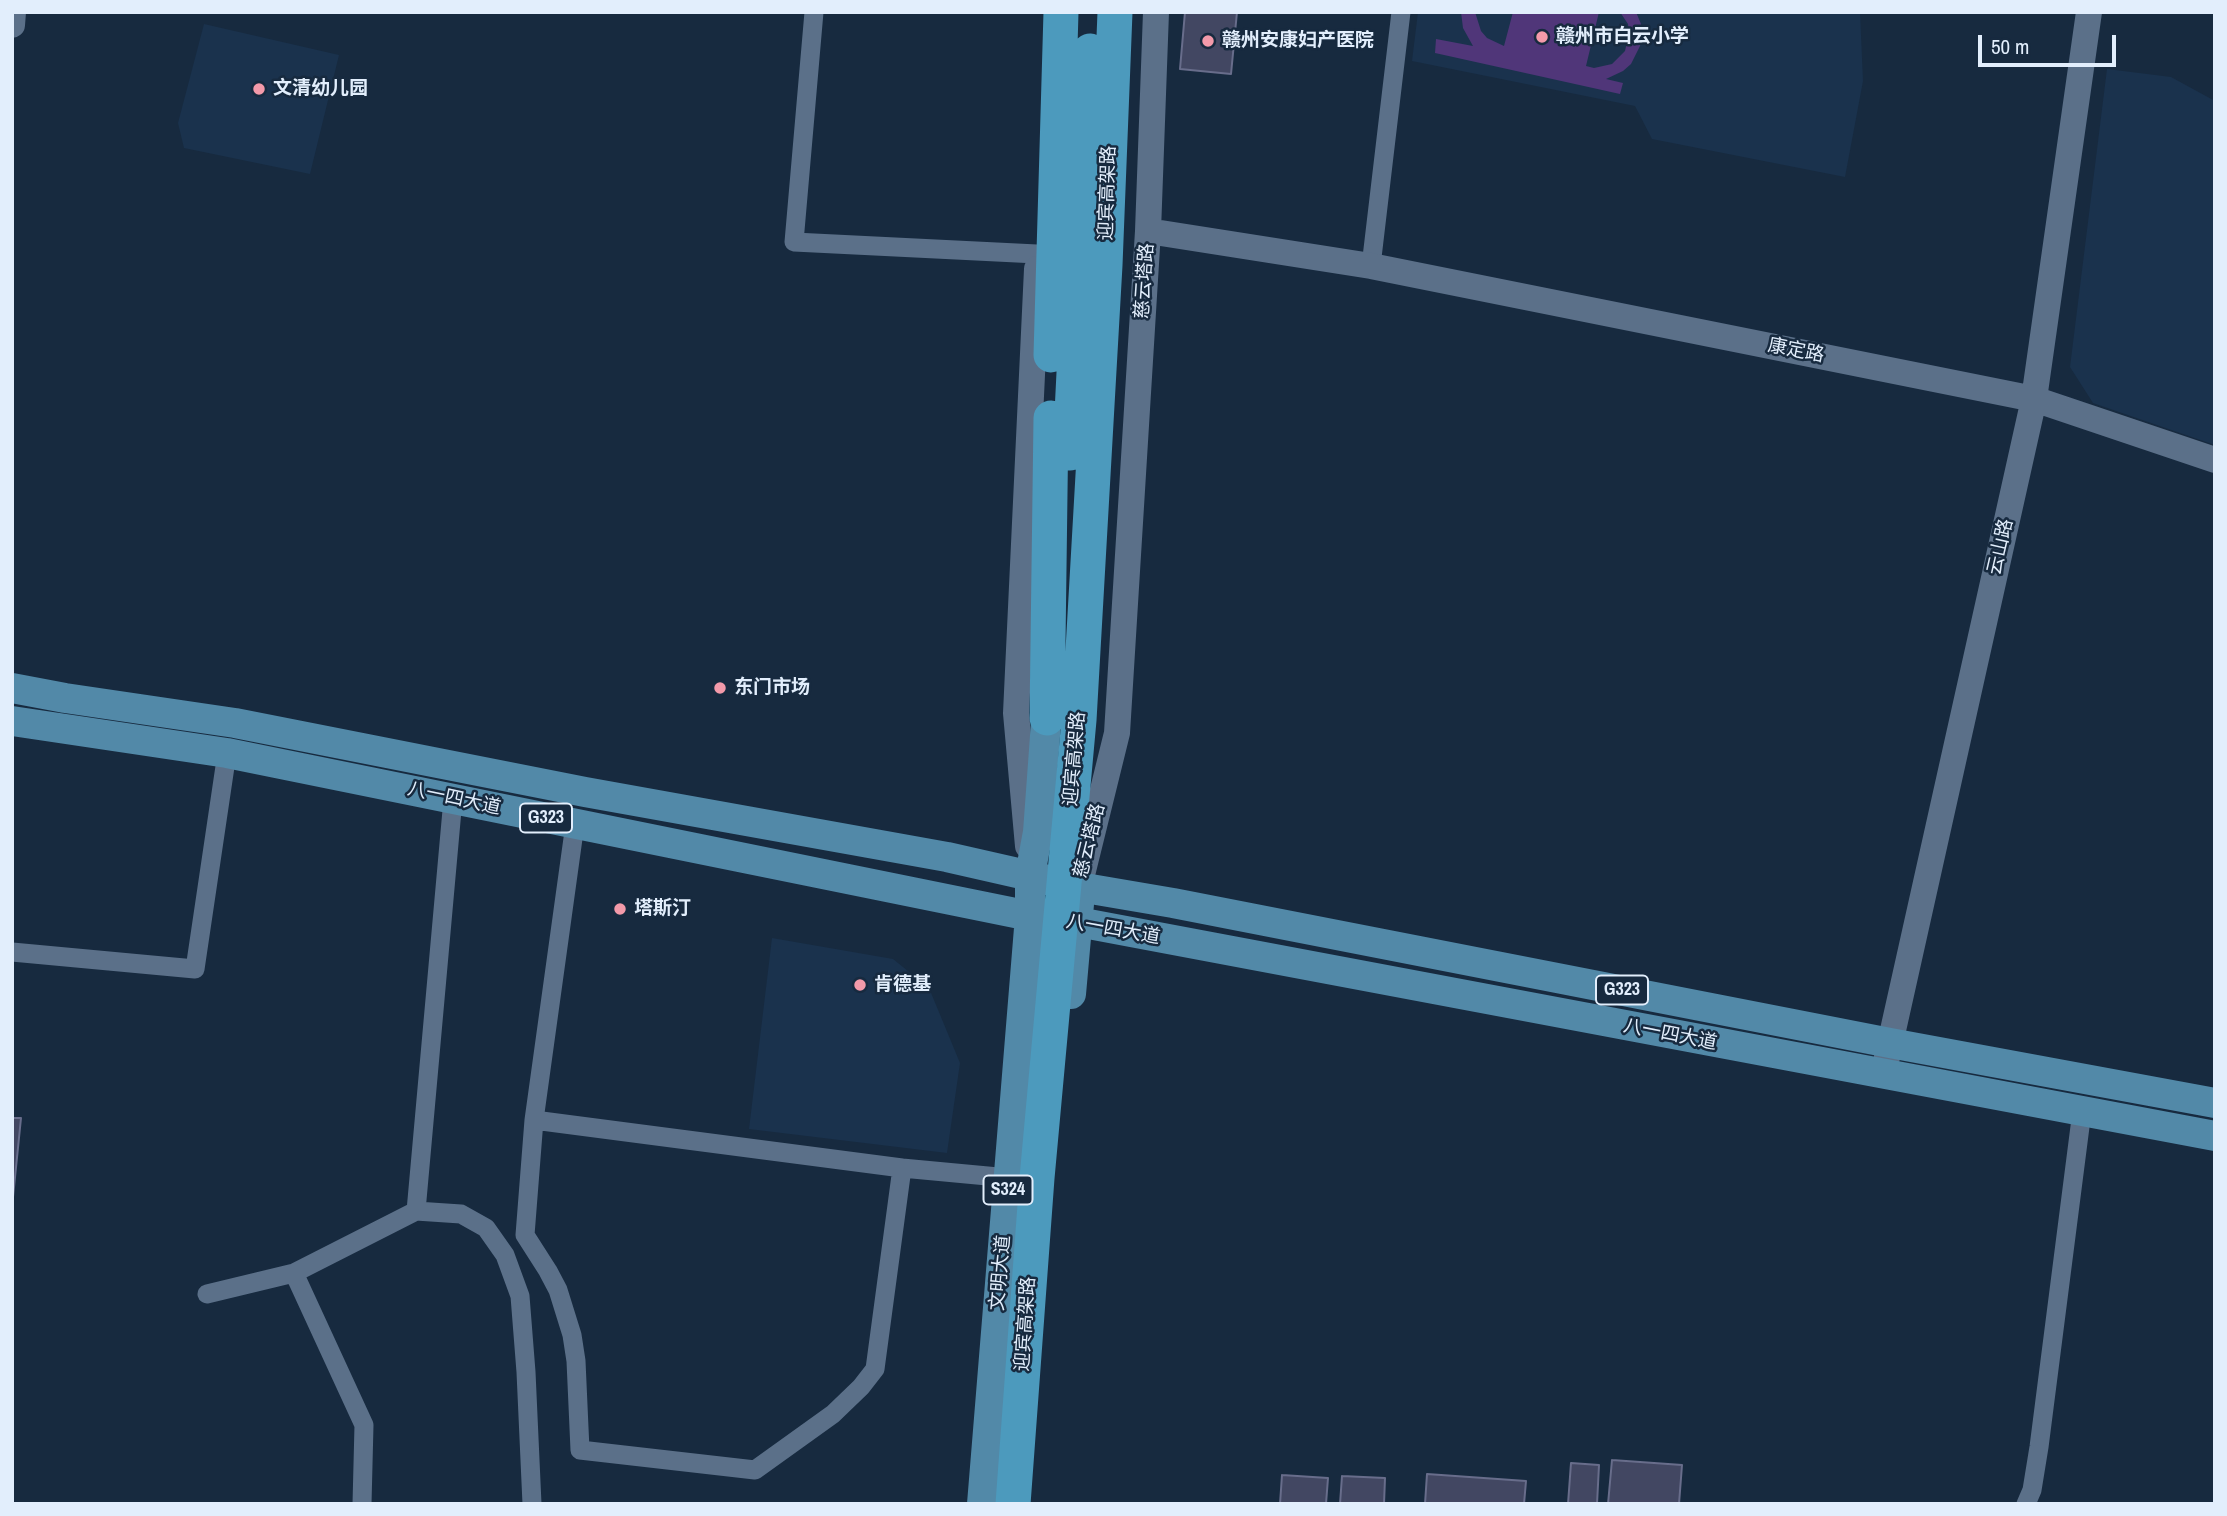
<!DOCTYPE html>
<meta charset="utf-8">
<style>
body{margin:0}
#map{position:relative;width:2227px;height:1516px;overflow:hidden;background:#172a3f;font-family:"Archivo Narrow",sans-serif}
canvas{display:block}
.frame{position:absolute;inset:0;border:14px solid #e2eefc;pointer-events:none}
.scale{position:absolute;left:1978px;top:35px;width:138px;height:32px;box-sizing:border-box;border:4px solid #e2eefc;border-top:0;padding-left:9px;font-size:21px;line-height:24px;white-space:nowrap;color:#e2eefc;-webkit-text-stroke:5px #172a3f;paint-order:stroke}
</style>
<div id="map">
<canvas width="2227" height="1516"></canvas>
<div class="frame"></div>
<div class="scale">50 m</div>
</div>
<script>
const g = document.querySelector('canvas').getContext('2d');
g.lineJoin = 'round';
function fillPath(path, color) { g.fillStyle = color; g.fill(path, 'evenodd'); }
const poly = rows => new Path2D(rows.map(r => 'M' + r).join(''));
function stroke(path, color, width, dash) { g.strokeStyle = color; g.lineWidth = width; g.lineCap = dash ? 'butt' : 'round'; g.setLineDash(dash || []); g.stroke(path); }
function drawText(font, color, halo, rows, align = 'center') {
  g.font = font + ' "Archivo Narrow","Noto Sans SC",sans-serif'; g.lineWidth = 5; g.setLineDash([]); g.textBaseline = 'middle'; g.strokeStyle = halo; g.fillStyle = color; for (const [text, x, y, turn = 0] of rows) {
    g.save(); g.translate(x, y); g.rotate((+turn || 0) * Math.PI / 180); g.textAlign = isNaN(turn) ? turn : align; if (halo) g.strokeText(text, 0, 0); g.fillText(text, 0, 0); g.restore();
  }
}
fillPath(poly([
 [1418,12,1860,12,1863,81,1845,177,1652,139,1635,106,1412,61],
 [204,24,339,55,310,174,184,148,178,123],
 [2107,69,2171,77,2215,101,2215,445,2093,403,2070,367],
 [772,938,893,959,929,988,960,1063,947,1153,749,1129]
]), '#1a324d');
fillPath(poly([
 [1461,12,1475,12,1481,31,1487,38,1504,46,1513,12,1599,12,1586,66,1594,68,1612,64,1625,51,1629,33,1628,24,1620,12,1636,12,1641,24,1642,35,1640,46,1631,64,1623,71,1606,79,1623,83,1620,94,1435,53,1436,39,1473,46,1463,28]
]), '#503679');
const building = poly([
 [1185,12,1237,12,1231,74,1180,69,1185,12],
 [12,1118,21,1118,12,1207,12,1118],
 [1612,1460,1682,1465,1679,1504,1608,1504,1612,1460],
 [1571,1463,1599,1465,1597,1504,1568,1504,1571,1463],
 [1427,1474,1526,1481,1524,1504,1425,1504,1427,1474],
 [1282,1475,1328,1478,1326,1504,1280,1504,1282,1475],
 [1342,1476,1385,1478,1384,1504,1340,1504,1342,1476]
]);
fillPath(building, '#424762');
stroke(building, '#686d8b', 2);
stroke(poly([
 [814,12,794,242,1037,254],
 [1371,266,1401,12],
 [575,824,534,1120,525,1235,548,1271,558,1290,572,1335,576,1361,580,1450,755,1470,833,1414,861,1387,875,1369,902,1168],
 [12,952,195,969,227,753],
 [534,1120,902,1168,1009,1178],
 [416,1211,453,799],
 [294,1273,364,1425,362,1504],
 [207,1294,294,1273,416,1211,461,1214,486,1228,505,1255,520,1296,526,1372,532,1504],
 [2026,1504,2032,1490,2039,1447,2082,1111]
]), '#5b7089', 19);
stroke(poly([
 [12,25,13,12],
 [1148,231,1371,266,2034,399,2215,460],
 [1028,846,1016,713,1037,269],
 [1079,887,1117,733,1148,231,1156,12],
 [1883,1075,2034,399,2089,12]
]), '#5b7089', 26);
stroke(poly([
 [12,688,65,698,235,723,585,792,947,857,1079,887,1173,903,1890,1043,2215,1103],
 [12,721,227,753,1030,916,1078,922,2215,1136],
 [1071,994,1079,904],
 [982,1504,1030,916,1030,875,1038,832,1048,695]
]), '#5289a8', 30);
stroke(poly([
 [1051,355,1061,12],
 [1070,453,1090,51],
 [1047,718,1051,418],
 [1013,1504,1037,1178,1079,720,1105,265,1115,12]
]), '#4c9abd', 35);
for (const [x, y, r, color] of [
 [1542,37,7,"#f39aaa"],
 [1208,41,7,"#f39aaa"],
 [259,89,7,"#f39aaa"],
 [720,688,7,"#f39aaa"],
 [620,909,7,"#f39aaa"],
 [860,985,7,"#f39aaa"]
]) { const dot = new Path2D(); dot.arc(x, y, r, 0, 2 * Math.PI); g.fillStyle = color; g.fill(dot); stroke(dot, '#172a3f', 2.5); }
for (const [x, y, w] of [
 [546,818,52],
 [1622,990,52],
 [1008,1190,49]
]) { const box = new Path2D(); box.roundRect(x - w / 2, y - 14.5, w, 29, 5); g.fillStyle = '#172a3f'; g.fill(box); stroke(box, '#e2eefc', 2); }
drawText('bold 18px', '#e2eefc', null, [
 ["G323",546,818],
 ["G323",1622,990],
 ["S324",1008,1190]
]);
drawText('bold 19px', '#e2eefc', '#172a3f', [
 ["赣州市白云小学",1556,37],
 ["赣州安康妇产医院",1222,41],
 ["文清幼儿园",273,89],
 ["东门市场",734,688],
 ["塔斯汀",634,909],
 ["肯德基",874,985]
], 'left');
drawText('19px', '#e2eefc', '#172a3f', [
 ["迎宾高架路",1108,193,-88],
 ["慈云塔路",1145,281,-86],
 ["康定路",1796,351,11],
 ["云山路",2001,547,-77],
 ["迎宾高架路",1075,759,-85],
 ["八一四大道",454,799,12],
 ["慈云塔路",1090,841,-76],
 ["八一四大道",1113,930,10],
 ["八一四大道",1670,1035,11],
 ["文明大道",1001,1273,-85],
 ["迎宾高架路",1026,1324,-86]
]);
</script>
